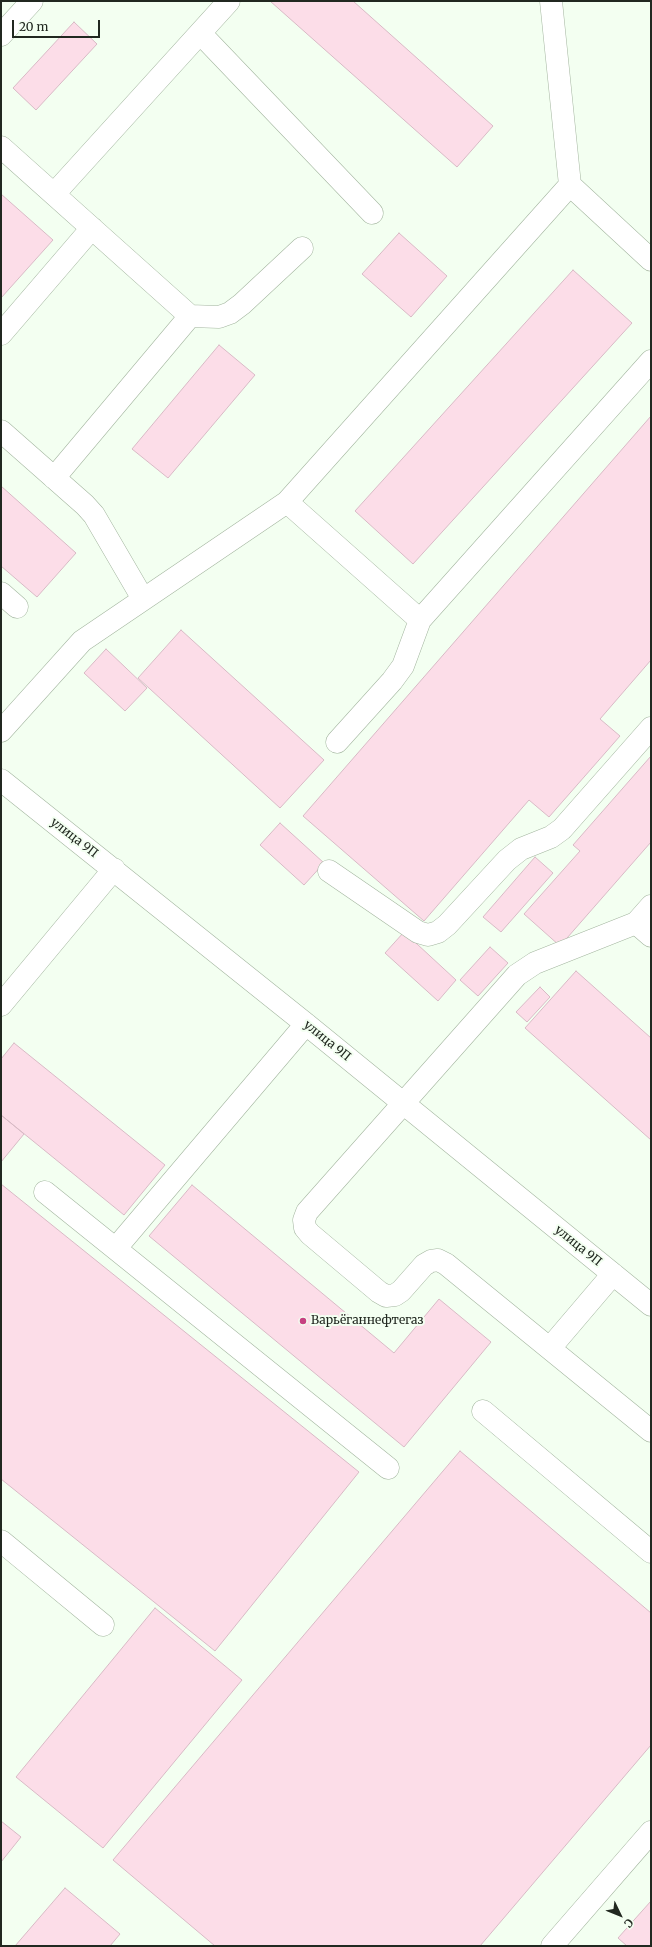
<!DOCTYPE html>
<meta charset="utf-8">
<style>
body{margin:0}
#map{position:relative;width:652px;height:1947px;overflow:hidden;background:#f3fff1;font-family:Merriweather,serif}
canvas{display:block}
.frame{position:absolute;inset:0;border:2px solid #212820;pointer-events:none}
.north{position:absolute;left:600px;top:1895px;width:40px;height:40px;-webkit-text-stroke:3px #f3fff1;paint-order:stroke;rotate:133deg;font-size:11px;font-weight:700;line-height:16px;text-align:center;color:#212820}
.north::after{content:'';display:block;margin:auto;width:14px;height:18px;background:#212820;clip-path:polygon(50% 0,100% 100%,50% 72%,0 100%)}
.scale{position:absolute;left:12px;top:20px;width:88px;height:18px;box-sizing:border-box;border:2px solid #212820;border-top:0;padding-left:5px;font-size:12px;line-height:14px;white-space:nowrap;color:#212820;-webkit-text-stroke:3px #f3fff1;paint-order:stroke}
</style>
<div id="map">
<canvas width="652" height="1947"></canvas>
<div class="frame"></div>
<div class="north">С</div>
<div class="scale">20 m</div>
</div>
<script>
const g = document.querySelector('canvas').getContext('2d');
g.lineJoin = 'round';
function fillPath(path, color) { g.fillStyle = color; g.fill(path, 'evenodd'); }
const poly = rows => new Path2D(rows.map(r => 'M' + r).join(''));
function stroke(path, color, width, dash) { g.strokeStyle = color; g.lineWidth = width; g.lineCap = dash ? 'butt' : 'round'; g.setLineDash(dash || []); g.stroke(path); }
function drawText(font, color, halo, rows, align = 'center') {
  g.font = font + ' Merriweather,serif'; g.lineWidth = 4; g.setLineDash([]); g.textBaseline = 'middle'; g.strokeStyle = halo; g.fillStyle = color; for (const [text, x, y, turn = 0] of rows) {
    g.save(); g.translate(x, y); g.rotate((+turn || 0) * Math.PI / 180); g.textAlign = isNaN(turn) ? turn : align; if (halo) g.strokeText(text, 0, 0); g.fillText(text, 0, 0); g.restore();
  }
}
const building = poly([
 [270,1,353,1,493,126,457,167,270,1],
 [74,22,97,44,36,110,13,88,74,22],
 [1,194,53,240,1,298,1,194],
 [399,233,447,276,411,317,362,274,399,233],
 [573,270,632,323,413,564,355,511,573,270],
 [219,345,255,375,168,478,132,449,219,345],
 [651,416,651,660,600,719,620,736,549,817,529,800,424,921,303,816,651,416],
 [1,486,76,553,37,597,1,566,1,486],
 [181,630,324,760,280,808,138,678,181,630],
 [106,649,147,688,125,711,84,673,106,649],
 [651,756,651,842,560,946,524,914,580,851,573,845,651,756],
 [280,823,324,863,304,885,260,845,280,823],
 [535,857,553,873,501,932,483,917,535,857],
 [404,932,456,980,438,1001,385,953,404,932],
 [490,947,508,963,478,996,460,980,490,947],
 [576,971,651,1038,651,1140,525,1028,576,971],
 [540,987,550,997,527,1022,516,1012,540,987],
 [14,1043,165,1165,124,1215,1,1115,1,1059,14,1043],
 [1,1115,24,1134,1,1162,1,1115],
 [1,1184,359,1472,215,1651,1,1479,1,1184],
 [192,1185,394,1353,439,1299,491,1342,404,1447,149,1236,192,1185],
 [460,1451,651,1613,651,1745,480,1946,215,1946,113,1860,460,1451],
 [155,1608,242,1680,103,1848,16,1777,155,1608],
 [1,1821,21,1837,1,1862,1,1821],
 [65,1888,120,1934,110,1946,15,1946,65,1888],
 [651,1901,651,1946,627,1946,618,1938,651,1901]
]);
fillPath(building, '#fcdde8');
stroke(building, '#d8bac5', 1);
const minor = poly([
 [200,33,372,213],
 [1,35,32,1],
 [1,147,190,316,54,478],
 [570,185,651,260],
 [54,194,229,1],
 [190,316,219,317,230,313,242,304,302,248],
 [1,334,92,228],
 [1,431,85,505,94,515,143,599],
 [287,502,420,620,651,361],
 [1,593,17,607],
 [1,731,82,641,287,502,570,185,551,1],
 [337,742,392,681,403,666,420,620],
 [1,780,306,1024,651,1305],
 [329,871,418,932,428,935,438,932,447,925,507,860,521,849,551,837,562,829,651,728],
 [636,923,651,906],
 [651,936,636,923,535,963,517,975,307,1212,304,1220,305,1228,310,1234,379,1292,386,1296,395,1295,401,1291,424,1265,431,1261,438,1260,446,1264,651,1431],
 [1,1005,114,869],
 [45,1192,388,1468],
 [116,1248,306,1024],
 [550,1348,613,1274],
 [483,1411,651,1552],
 [1,1541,103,1625],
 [552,1946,651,1832]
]);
stroke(minor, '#a3b59f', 23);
stroke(minor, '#fff', 22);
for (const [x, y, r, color] of [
 [303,1321,4,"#c64081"]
]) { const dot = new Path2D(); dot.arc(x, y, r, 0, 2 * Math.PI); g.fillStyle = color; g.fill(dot); stroke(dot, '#f3fff1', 1.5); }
drawText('12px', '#212820', '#f3fff1', [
 ["улица 9П",74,838,38],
 ["улица 9П",327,1041,39],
 ["улица 9П",578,1246,39]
]);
drawText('12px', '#212820', '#f3fff1', [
 ["Варьёганнефтегаз",311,1321]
], 'left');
</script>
